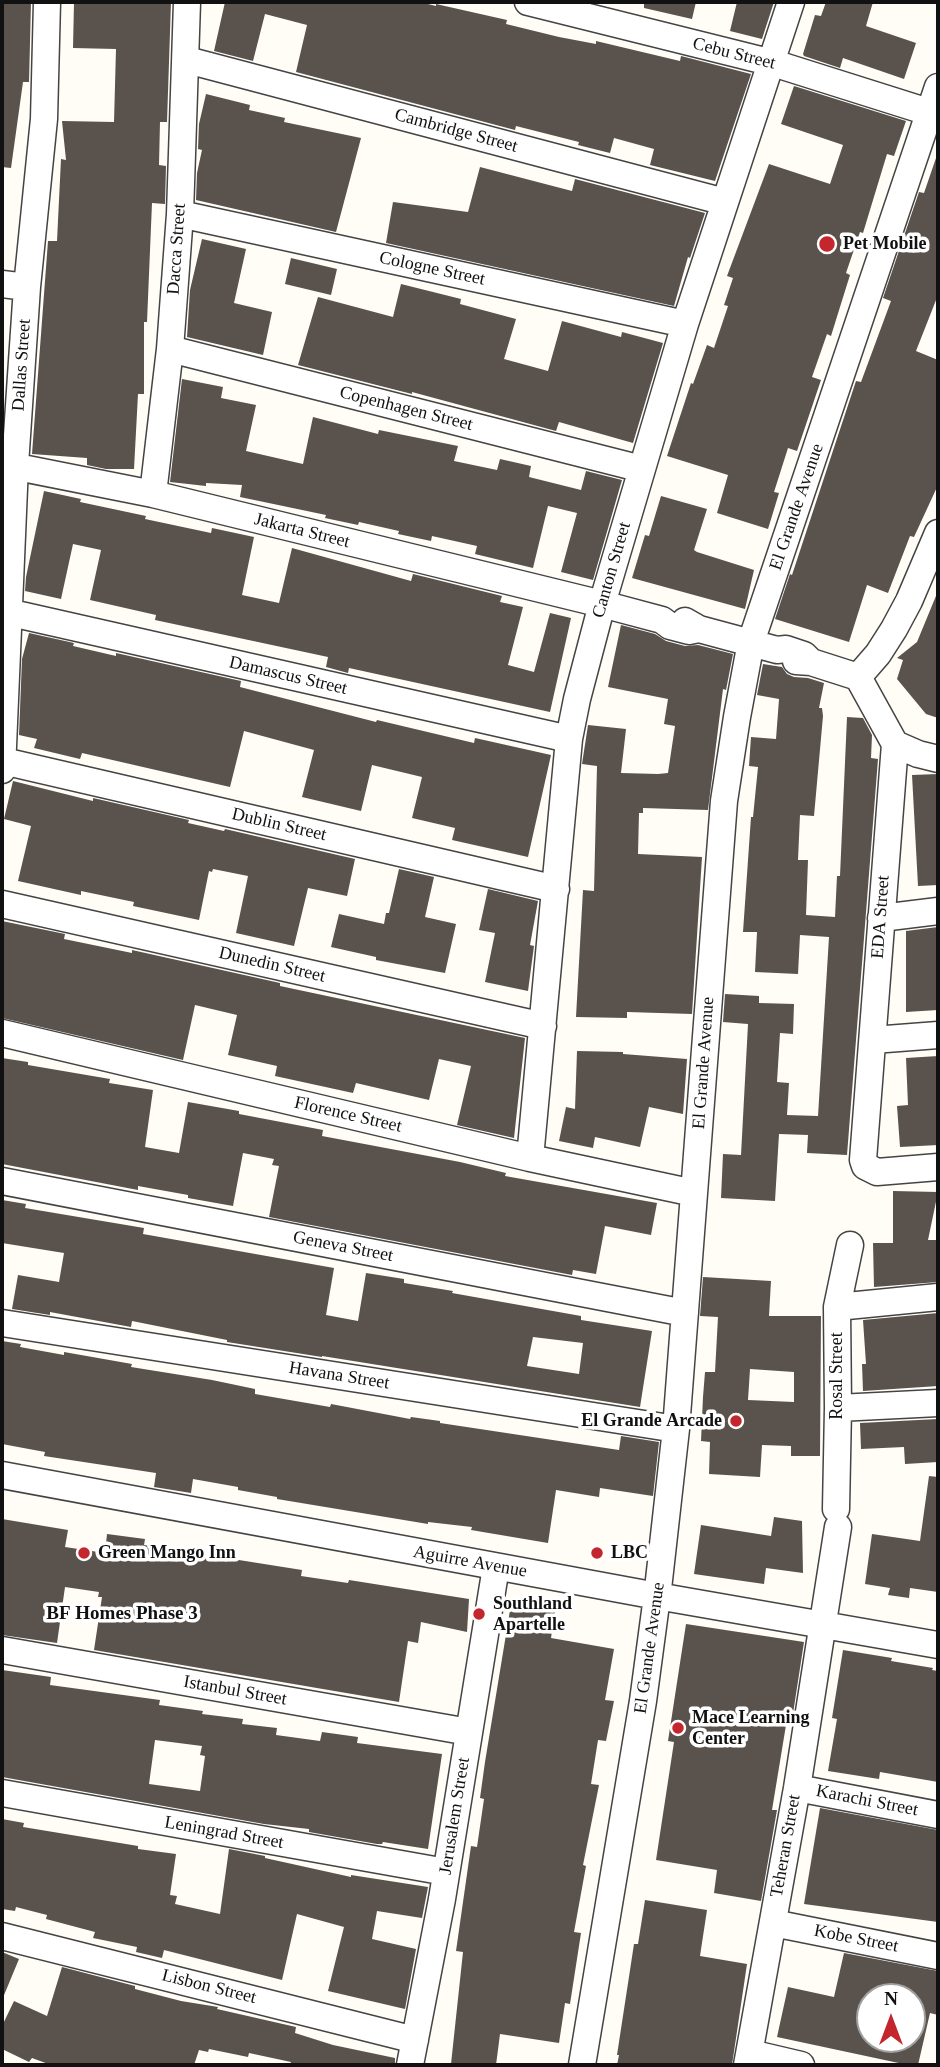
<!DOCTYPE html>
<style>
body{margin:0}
#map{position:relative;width:940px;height:2067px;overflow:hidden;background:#fffdf5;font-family:"Times New Roman",serif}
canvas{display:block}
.frame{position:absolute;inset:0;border:4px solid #111;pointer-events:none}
.north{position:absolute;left:856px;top:1983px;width:70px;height:70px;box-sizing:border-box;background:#fff;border:2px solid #a0a0a0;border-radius:50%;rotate:0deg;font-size:19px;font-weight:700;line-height:28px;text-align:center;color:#111}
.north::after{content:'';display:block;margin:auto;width:24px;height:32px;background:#c4262e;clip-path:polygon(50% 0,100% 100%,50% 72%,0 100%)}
</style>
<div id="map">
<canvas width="940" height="2067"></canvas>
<div class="frame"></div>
<div class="north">N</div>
</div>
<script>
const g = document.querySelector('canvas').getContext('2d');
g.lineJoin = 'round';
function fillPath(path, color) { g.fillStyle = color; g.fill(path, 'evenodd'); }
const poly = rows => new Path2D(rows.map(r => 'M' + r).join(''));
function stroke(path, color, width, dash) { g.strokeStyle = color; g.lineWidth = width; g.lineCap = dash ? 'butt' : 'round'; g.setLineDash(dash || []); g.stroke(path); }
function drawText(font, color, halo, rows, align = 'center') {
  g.font = font + ' "Times New Roman",serif'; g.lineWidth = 7; g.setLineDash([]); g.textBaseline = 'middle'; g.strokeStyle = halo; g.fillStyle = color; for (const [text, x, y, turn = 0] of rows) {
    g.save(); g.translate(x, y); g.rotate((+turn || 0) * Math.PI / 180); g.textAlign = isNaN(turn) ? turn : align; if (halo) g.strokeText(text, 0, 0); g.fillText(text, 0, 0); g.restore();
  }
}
fillPath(poly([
 [2,2,31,2,29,82,23,82,11,168,2,167],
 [74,2,171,2,167,122,160,122,159,165,166,166,165,204,152,203,147,322,144,322,144,394,138,394,134,469,106,469,87,465,87,458,32,454,48,241,57,241,61,159,66,160,62,121,114,122,116,49,73,48],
 [225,2,420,2,436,6,436,4,507,20,506,24,559,37,596,44,596,41,680,61,681,56,751,74,715,181,650,165,654,149,614,138,610,153,578,145,579,142,516,126,515,130,296,72,307,25,265,14,253,61,214,51],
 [644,2,696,2,692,19,644,8],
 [737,2,774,2,762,39,730,31],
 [826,2,873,2,866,26,916,43,904,79,843,58,840,68,804,56,803,54,815,15,821,16],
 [794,86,906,121,894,156,887,154,863,233,860,232,846,273,850,275,840,307,831,336,827,334,812,377,821,380,797,451,788,448,774,492,779,493,768,529,717,513,728,475,667,456,691,383,693,384,707,345,714,348,728,306,724,305,733,278,727,276,769,164,830,184,843,145,781,124],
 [206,94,250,105,249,110,285,118,284,122,361,138,336,232,196,200,197,173,202,150,198,149,199,124],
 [936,158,938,159,938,295,916,351,938,360,938,485,914,537,910,536,888,593,867,585,849,642,775,619,790,574,792,575,856,381,861,382,891,301,883,298,919,192,924,193],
 [480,167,572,191,575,179,705,213,690,258,688,257,674,306,386,243,393,202,468,212],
 [202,239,246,249,234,303,272,312,263,355,187,337,190,290],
 [291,258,337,269,331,295,285,284],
 [401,284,461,299,460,304,516,319,504,359,548,371,562,321,621,337,622,332,663,343,633,443,559,422,556,431,412,392,412,394,298,365,318,297,393,317],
 [182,379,223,387,221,398,256,405,246,451,303,464,313,417,378,434,379,430,458,446,454,461,497,470,500,459,531,466,529,477,581,490,586,471,622,480,593,580,561,572,577,513,548,506,533,568,475,554,477,546,432,536,431,541,398,534,399,531,359,522,358,525,325,518,326,515,240,497,242,485,206,483,206,486,170,482],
 [44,491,81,499,80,502,146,516,145,519,211,533,212,528,254,537,242,595,279,603,292,548,411,581,413,574,502,596,500,602,523,607,508,665,534,672,550,613,571,618,550,712,349,668,348,673,326,667,328,657,155,620,156,615,90,600,101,550,73,544,61,599,25,591,26,577],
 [661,496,707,509,694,550,697,552,754,570,745,609,632,578,645,535,649,536],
 [938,591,938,718,926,714,897,679,903,660,897,658,917,642],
 [621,625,655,634,666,641,685,646,698,645,733,654,726,690,723,689,708,810,643,808,643,813,639,813,638,854,702,857,692,1014,627,1012,627,1018,576,1017,583,890,594,891,597,766,582,764,588,725,626,729,621,773,658,774,668,773,675,726,664,724,668,699,608,687],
 [29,633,74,643,73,646,116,656,116,653,241,681,240,687,376,722,377,720,474,743,475,738,551,755,528,857,452,840,455,828,412,818,422,777,372,765,361,811,302,797,314,750,244,731,230,787,82,753,80,759,34,748,37,739,19,735,22,659],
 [763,664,782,667,787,674,794,677,808,678,824,683,819,708,822,708,823,716,814,816,800,815,798,860,808,860,806,915,835,917,837,876,840,876,847,717,863,718,872,735,871,758,878,759,847,1155,807,1153,808,1135,779,1134,775,1201,721,1198,723,1154,741,1155,748,1024,723,1022,725,994,759,996,759,1003,794,1004,793,1034,780,1033,777,1082,789,1083,787,1115,818,1116,829,937,800,935,798,974,755,972,757,932,743,932,751,817,753,817,758,767,749,766,751,737,776,739,779,699,757,695],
 [938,774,938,885,918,886,912,775],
 [13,781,93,801,93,798,189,820,188,823,224,831,225,829,355,859,347,896,308,888,294,946,236,933,248,876,213,869,212,872,209,871,199,920,133,906,134,902,81,891,81,895,18,881,31,826,4,819],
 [399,869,434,877,425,917,456,924,445,973,376,960,376,957,331,947,339,914,384,924,386,913,389,913],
 [488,889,538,901,530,945,534,946,528,991,485,982,495,933,479,930],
 [2,921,65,934,64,939,132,953,132,950,280,983,280,986,525,1038,514,1138,457,1125,471,1066,439,1059,429,1100,356,1083,353,1093,275,1076,277,1066,228,1055,237,1015,195,1005,183,1060,2,1018],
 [938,927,938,1010,906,1012,906,931],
 [577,1051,623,1052,623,1054,687,1059,683,1114,649,1107,640,1147,595,1137,593,1148,559,1141,566,1107,575,1109],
 [938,1056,938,1145,900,1147,897,1106,908,1105,906,1058],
 [2,1058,28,1062,28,1065,110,1079,109,1083,153,1090,145,1147,179,1153,188,1102,239,1111,239,1114,323,1130,322,1136,460,1162,506,1173,505,1176,657,1203,651,1235,605,1226,596,1274,573,1270,572,1275,269,1217,279,1166,272,1165,274,1159,243,1153,233,1206,188,1198,188,1195,138,1186,138,1190,2,1164],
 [893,1191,938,1192,928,1240,938,1240,938,1282,874,1287,873,1243,893,1243],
 [2,1200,26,1204,25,1208,144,1228,143,1234,334,1268,326,1315,358,1321,366,1273,404,1279,404,1283,453,1291,452,1293,581,1316,581,1320,652,1331,640,1407,322,1356,322,1357,227,1342,227,1340,132,1321,131,1327,50,1312,50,1315,12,1309,18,1275,59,1282,64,1253,2,1243],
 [533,1337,583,1343,579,1374,527,1366],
 [703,1277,771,1281,769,1316,821,1316,820,1456,791,1456,791,1446,762,1445,760,1477,709,1474,710,1442,701,1441,703,1397,705,1372,715,1372,718,1317,700,1316],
 [750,1369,794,1372,794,1402,748,1400],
 [938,1313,938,1386,863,1391,862,1364,866,1364,863,1320],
 [2,1341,21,1344,20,1347,64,1355,64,1352,132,1364,131,1367,212,1380,255,1389,255,1394,330,1407,331,1404,410,1419,411,1417,440,1421,440,1423,619,1450,621,1436,659,1442,653,1496,600,1488,599,1497,556,1490,548,1543,471,1530,472,1527,428,1522,428,1524,277,1499,277,1497,238,1490,238,1487,193,1479,191,1493,154,1487,156,1473,44,1456,45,1452,2,1444],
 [938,1419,938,1462,905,1464,904,1447,861,1449,860,1423],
 [929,1476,938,1477,938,1592,910,1588,909,1598,888,1595,890,1588,865,1584,872,1534,920,1541],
 [774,1517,802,1521,803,1573,766,1568,764,1584,694,1574,701,1525,771,1536],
 [2,1519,68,1530,65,1547,105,1553,107,1534,145,1539,144,1545,302,1570,301,1576,348,1583,349,1580,469,1599,467,1632,421,1622,418,1643,408,1641,399,1702,94,1650,102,1597,98,1597,99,1592,65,1587,57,1643,2,1635],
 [512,1598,556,1605,551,1638,614,1649,605,1700,614,1701,606,1741,598,1740,591,1784,599,1785,583,1865,586,1866,574,1932,581,1933,570,2004,565,2003,559,2043,500,2034,496,2065,462,2065,451,2064,463,1952,456,1951,471,1846,477,1847,484,1799,480,1798,485,1762],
 [686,1624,804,1642,792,1720,787,1719,772,1810,777,1810,761,1901,714,1893,717,1870,656,1860,674,1742,668,1741],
 [843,1650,892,1658,891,1661,933,1668,932,1670,938,1671,938,1782,880,1772,879,1779,828,1771,837,1719,832,1718],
 [2,1670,51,1677,50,1685,160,1700,159,1705,203,1711,202,1714,243,1719,242,1724,277,1728,276,1735,320,1741,322,1732,358,1737,357,1743,442,1754,428,1849,383,1842,382,1844,377,1844,309,1832,309,1829,264,1824,2,1777],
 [155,1740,202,1746,200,1755,205,1756,200,1791,149,1784],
 [820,1808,938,1830,938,1922,804,1904],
 [2,1819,24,1823,23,1827,138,1846,138,1849,176,1854,170,1895,177,1896,175,1904,220,1914,229,1849,265,1856,265,1858,351,1877,351,1875,428,1887,422,1918,377,1911,372,1939,416,1949,405,2009,328,1991,344,1927,297,1914,282,1980,164,1950,162,1958,136,1952,137,1947,93,1938,95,1932,46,1919,47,1915,16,1907,15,1911,2,1909],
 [645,1900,707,1910,700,1956,747,1964,732,2065,617,2065,619,2055,617,2055,634,1944,638,1944],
 [2,1952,19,1959,2,2000],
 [844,1953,938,1971,938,2015,930,2013,918,2065,908,2065,777,2037,788,1987,834,1997],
 [870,1997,912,1997,912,2039,870,2039],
 [62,1967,135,1986,135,1989,181,2001,218,2007,217,2009,296,2027,295,2033,333,2045,395,2058,395,2065,290,2065,291,2062,249,2053,248,2057,209,2049,208,2052,199,2050,194,2065,51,2065,32,2058,29,2062,2,2049,2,2026,14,2001,47,2016]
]), '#5a524d');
const minor = poly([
 [528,2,773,63,938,115],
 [187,60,725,202],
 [180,214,685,324],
 [2,284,27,287],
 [170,349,642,469],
 [2,464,153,494,602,604,662,620,670,626,689,631,699,629],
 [153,494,170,349,180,214,187,2],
 [7,612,569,739],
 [685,621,699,629,777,650,786,649,804,655,811,662],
 [796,661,811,662,858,677],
 [858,677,895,744,863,1160,865,1166,877,1172,938,1167],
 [858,677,878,654,894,629,909,601,938,533],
 [895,744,918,754,938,759],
 [3,761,556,889],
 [2,770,15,465,27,287,44,119,47,2],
 [2,904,543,1026],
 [881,918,938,911],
 [2,1033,530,1158,694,1193],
 [873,1040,938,1035],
 [530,1158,569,739,577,699,602,604,685,324,791,2],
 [2,1181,685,1313],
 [837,1307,938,1297],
 [2,1323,676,1429],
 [838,1408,938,1403],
 [2,1475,657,1596,938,1645],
 [836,1509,838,1408,837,1307,850,1245],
 [2,1650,469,1732],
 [797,1788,938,1815],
 [2,1793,446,1872],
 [773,1923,938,1956],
 [2,1936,415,2040],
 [750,2053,801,2065],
 [410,2065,442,1899,496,1567],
 [582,2065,643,1701,658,1589,676,1429,724,801,737,717,751,642,938,87],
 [747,2065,797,1788,838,1527]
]);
stroke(minor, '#444', 29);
stroke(minor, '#fff', 26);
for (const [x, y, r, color] of [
 [827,244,9,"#c4262e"],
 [736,1421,7,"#c4262e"],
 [84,1553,7,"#c4262e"],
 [597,1553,7,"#c4262e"],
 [479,1614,7,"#c4262e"],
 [678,1728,7,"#c4262e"]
]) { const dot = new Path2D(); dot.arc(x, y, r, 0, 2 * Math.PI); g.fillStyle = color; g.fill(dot); stroke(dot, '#fff', 2.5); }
drawText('18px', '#111', '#fff', [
 ["Cebu Street",734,54,14],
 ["Cambridge Street",456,131,15],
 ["Dacca Street",177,249,-86],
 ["Cologne Street",432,269,12],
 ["Dallas Street",22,365,-86],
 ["Copenhagen Street",406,409,14],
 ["El Grande Avenue",797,507,-71],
 ["Jakarta Street",302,531,14],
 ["Canton Street",612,570,-74],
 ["Damascus Street",288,676,13],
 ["Dublin Street",279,825,13],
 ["EDA Street",881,917,-86],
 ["Dunedin Street",272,965,13],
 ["El Grande Avenue",704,1063,-86],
 ["Florence Street",348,1115,13],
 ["Geneva Street",343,1247,11],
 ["Havana Street",339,1376,9],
 ["Rosal Street",837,1376,-90],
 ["Aguirre Avenue",470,1562,10],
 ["El Grande Avenue",650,1648,-82],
 ["Istanbul Street",235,1691,10],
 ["Karachi Street",867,1801,11],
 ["Jerusalem Street",455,1816,-81],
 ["Leningrad Street",224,1833,10],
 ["Teheran Street",786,1846,-80],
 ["Kobe Street",856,1939,11],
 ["Lisbon Street",209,1987,14]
]);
drawText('bold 18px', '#111', '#fff', [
 ["Pet Mobile",843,244],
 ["El Grande Arcade",722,1421,"right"],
 ["Green Mango Inn",98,1553],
 ["LBC",611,1553],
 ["Southland",493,1604],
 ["Apartelle",493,1625],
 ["Mace Learning",692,1718],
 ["Center",692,1739]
], 'left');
drawText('bold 19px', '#111', '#fff', [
 ["BF Homes Phase 3",122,1614]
]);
</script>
